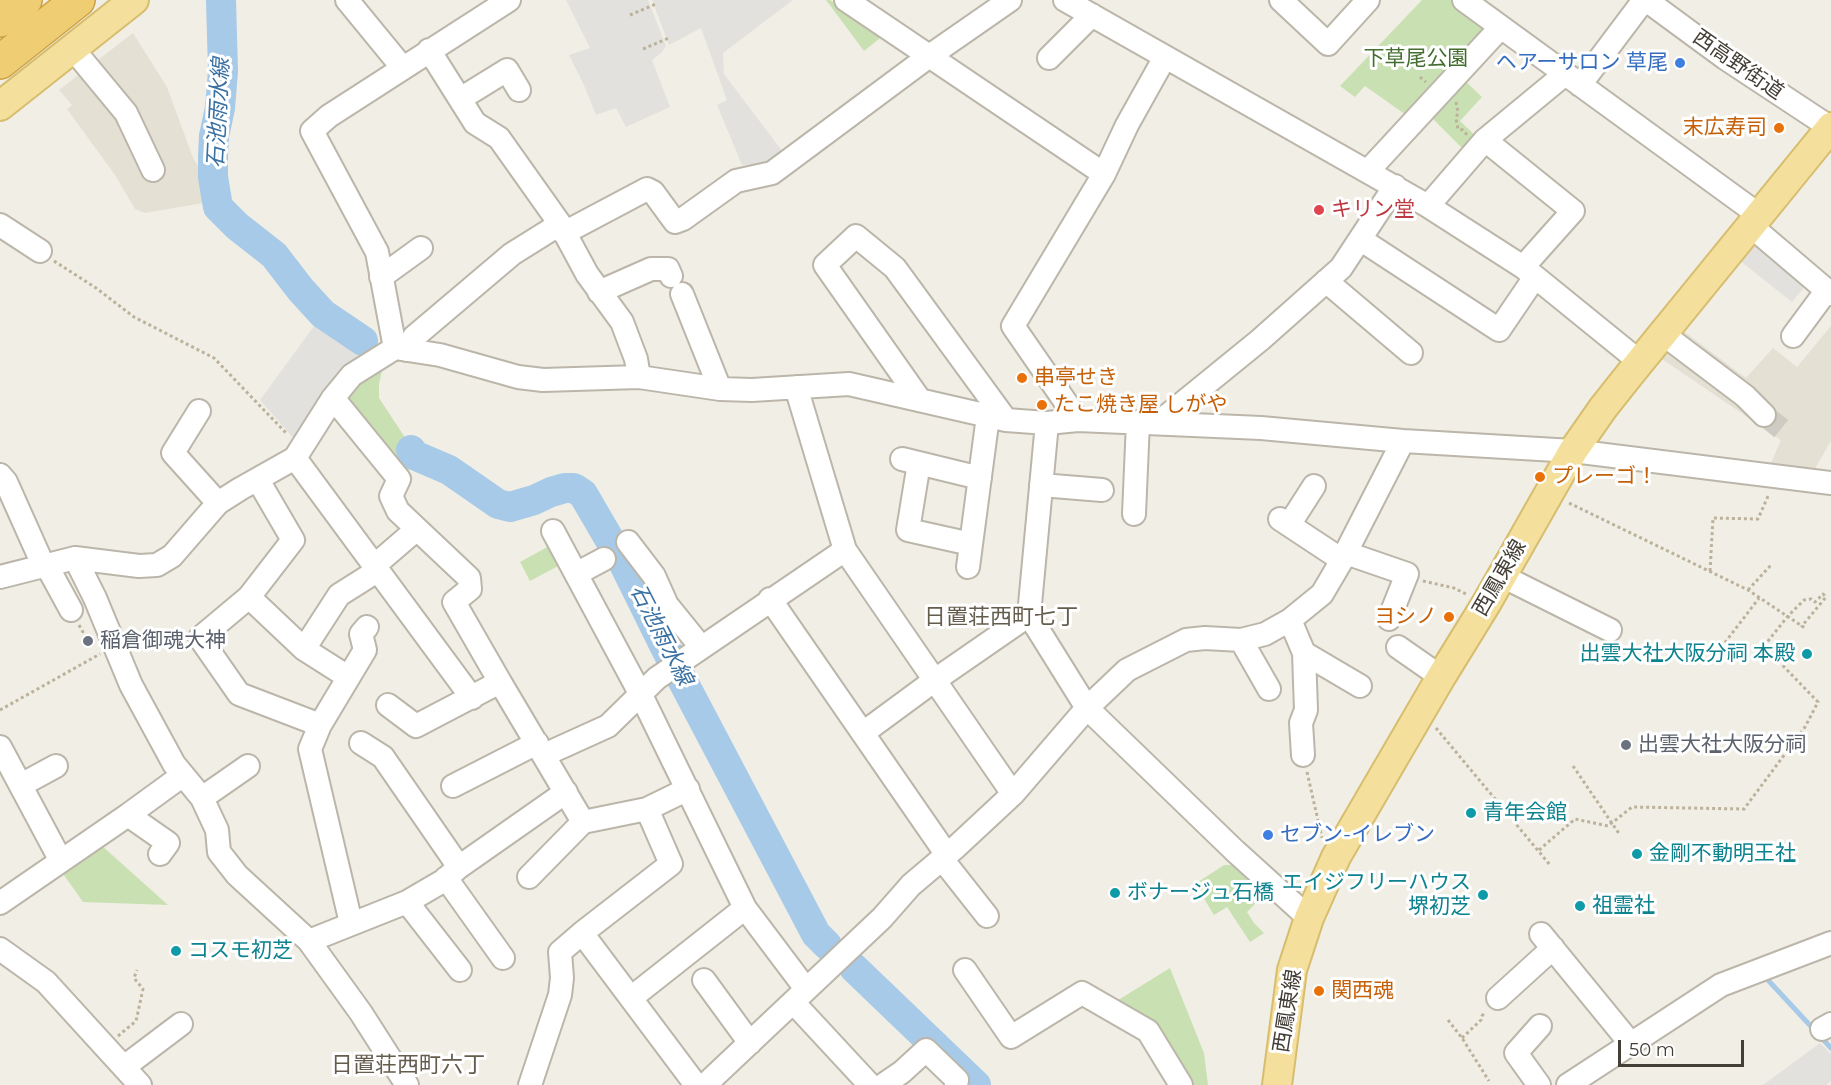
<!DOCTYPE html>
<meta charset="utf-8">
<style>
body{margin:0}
#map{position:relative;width:1831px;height:1085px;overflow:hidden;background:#f1eee6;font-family:Montserrat,sans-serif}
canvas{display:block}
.scale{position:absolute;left:1618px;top:1040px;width:126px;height:27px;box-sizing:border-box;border:3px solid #433e36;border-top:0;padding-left:8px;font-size:18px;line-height:21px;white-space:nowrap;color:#433e36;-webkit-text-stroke:4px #fff;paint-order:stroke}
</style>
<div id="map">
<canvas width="1831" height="1085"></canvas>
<div class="scale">50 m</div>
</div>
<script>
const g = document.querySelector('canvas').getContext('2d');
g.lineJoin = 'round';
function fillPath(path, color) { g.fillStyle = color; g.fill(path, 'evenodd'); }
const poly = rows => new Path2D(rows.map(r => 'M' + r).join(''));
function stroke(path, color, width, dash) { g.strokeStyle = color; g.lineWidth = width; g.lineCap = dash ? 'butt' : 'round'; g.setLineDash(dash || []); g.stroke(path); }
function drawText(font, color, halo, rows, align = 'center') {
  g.font = font + ' Montserrat,"Noto Sans JP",sans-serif'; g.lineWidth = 6; g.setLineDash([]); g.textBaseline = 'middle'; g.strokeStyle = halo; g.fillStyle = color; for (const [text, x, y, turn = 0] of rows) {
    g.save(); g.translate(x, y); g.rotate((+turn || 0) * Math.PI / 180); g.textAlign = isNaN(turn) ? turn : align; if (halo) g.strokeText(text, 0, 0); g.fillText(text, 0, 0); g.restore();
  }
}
fillPath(poly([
 [133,33,167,87,193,158,204,175,209,202,145,213,135,209,115,175,67,109,72,105,59,90],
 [1831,326,1831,441,1813,472,1770,465,1781,440,1659,357,1682,330,1746,378,1773,348,1797,367]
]), '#e4e0d4');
fillPath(poly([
 [826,0,830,0,884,35,864,51],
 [1422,0,1457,0,1491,27,1409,117,1365,86,1355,97,1340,86],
 [1463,79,1482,97,1460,121,1478,138,1466,152,1429,115],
 [383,366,379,384,379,398,412,448,405,453,413,465,406,473,345,403,346,395,366,376],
 [551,545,562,564,530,581,520,562],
 [101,845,168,905,83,902,61,871],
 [1224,865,1232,865,1264,895,1247,912,1254,923,1264,933,1250,942,1227,907,1214,915,1195,884],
 [1170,968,1204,1053,1208,1085,1189,1085,1115,1002]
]), '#c9e1b2');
fillPath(poly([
 [566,0,648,0,666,46,662,52,652,60,670,107,626,127,616,108,596,115,583,83,569,55,590,48],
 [652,0,793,0,723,53,724,74,783,152,766,164,742,165,717,105,727,100,701,28,669,45],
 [1757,238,1810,280,1792,302,1739,260],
 [320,318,361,347,366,356,295,440,260,400],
 [1820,1043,1831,1054,1831,1081,1826,1085,1763,1085]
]), '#e2e1dd');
stroke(poly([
 [1761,980,1767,979,1831,1048]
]), '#a7cae8', 5);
stroke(poly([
 [221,0,223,71,220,108,214,136,213,156,213,177,218,207,237,226,274,255,301,290,323,314,363,341],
 [411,450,414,455,449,470,498,504,510,507,534,500,551,492,565,488,574,488,583,494,625,566,667,651,816,934,827,945],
 [854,968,976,1085]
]), '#a7cae8', 30);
stroke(poly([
 [1764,415,1788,434]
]), '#cecbc3', 22, [22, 11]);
const minor = poly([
 [347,0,402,67],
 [846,0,1104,174],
 [1065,0,1428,206,1523,267,1640,362],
 [1281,0,1328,44,1368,0],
 [1464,0,1759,215],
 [1646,0,1725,58,1831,128],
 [73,49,126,113,153,170],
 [429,50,475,123,499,138,560,224,587,274,622,322,636,359,639,377],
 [1049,58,1092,15],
 [1580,85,1644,0],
 [460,99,507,70,519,90],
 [1485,140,1573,211,1523,267],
 [1368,171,1501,27],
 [1428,206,1485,140,1565,74],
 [0,225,40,251],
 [1751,226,1831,294],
 [564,233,647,189,653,192,675,222,683,219,736,181,772,173,928,57,1010,0],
 [1360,239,1499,330,1535,277],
 [381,277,421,248],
 [1326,281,1411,353],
 [599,292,651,269,668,269,671,276],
 [682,294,720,389],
 [1663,334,1745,396,1764,415],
 [1793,336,1827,290],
 [395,348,377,252,312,131,329,116,509,0],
 [407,350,414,337,512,254,560,224],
 [796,387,845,550,1013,794],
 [333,398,399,479,391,496,398,511,469,578,470,589,454,602,500,682],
 [920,400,825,265,856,236,895,268,1006,420],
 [199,411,173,453,218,503],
 [1078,420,1013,326,1104,174,1127,125,1165,57],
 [1047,423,1029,615,1087,708,1235,851,1309,918],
 [1158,423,1260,340,1341,268,1395,186],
 [295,458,472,698],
 [902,459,980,478],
 [919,463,908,530,971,544],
 [0,475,6,482,44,567],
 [258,480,293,540,249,597,200,638,239,694,320,725],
 [1041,485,1102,490],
 [1134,514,1138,422],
 [1280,519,1342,560],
 [1289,525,1314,486],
 [553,531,641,695,745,908,806,989],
 [628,542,654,576,667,605,701,647],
 [1346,553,1407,574,1389,619],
 [75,558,95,598,131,685,174,764,202,798,217,830,219,852,237,875,309,941,361,1013,407,1085],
 [47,566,71,610],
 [374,566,417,529],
 [968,567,988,416],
 [576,574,604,559],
 [1502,576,1610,630],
 [0,577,75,558,139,566,157,565,172,556,218,503,240,489,295,458,333,398,352,375,395,348,440,355,518,377,543,380,639,377,720,389,752,390,849,384,1006,420,1047,423,1078,420,1261,428,1403,441,1573,451,1831,483],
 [249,597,304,649,348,677],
 [770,599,947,855],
 [1290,620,1304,653,1306,710,1301,723,1303,755],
 [1241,640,1269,689],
 [1398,647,1441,677],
 [304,649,339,595,377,571],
 [1304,653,1360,686],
 [388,705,416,726,500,682,583,822,647,809],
 [863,733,935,680,1029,615],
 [361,743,383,757,459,867],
 [0,747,61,861],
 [544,755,608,726,657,678,845,550],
 [21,785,56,766],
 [453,786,537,743],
 [688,789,647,809,671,864,582,933,696,1085],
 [202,798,248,766],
 [128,815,168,843,160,854],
 [942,859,987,916],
 [529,877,583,822],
 [446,878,503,958],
 [407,902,460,970],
 [0,903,128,815,183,775],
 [351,923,310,749,320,725,365,650,361,634,367,627],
 [1541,934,1631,1044],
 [309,941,407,902,443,881,459,867,566,792],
 [0,949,46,982,140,1085],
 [965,970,1011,1037,1082,993,1148,1031,1181,1085],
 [704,980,750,1043],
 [631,998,745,908],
 [1498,998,1553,948],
 [793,1002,870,1085],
 [1822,1029,1831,1024],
 [124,1067,181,1024],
 [530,1085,560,995,562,978,560,952,582,933],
 [705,1085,882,918,911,885,956,847,1013,794,1087,708,1127,670,1186,640,1205,638,1241,640,1265,634,1290,620,1322,594,1342,560,1403,441],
 [883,1085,902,1072,926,1050,957,1080,956,1085],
 [1539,1085,1516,1053,1540,1026],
 [1568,1085,1721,985,1831,943]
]);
const major = poly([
 [0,106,134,0],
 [1277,1085,1292,970,1309,918,1336,857,1441,677,1486,604,1573,451,1603,408,1630,374,1831,127]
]);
const highway = poly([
 [0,20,25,0],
 [0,62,78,0]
]);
stroke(minor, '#bbb6a9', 26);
stroke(major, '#d7bd6e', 32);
stroke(highway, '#cda244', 36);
stroke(poly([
 [630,15,656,4],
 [643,49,669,38],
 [1420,77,1426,82],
 [1456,102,1458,112,1456,119,1458,129,1463,130,1467,135],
 [54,261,96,288,134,317,214,358,287,434],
 [1569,503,1748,590,1802,626],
 [1710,571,1713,518,1758,519,1769,494],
 [1423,581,1454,588,1466,594],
 [1748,590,1771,565],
 [79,625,84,634],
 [1714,657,1759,598],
 [0,710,100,654],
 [1436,728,1550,865],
 [1573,766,1620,835],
 [1307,772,1322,838],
 [1539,850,1575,819,1608,826,1632,807,1744,809,1805,727,1818,702,1764,646,1788,616,1804,600,1811,599,1815,602,1823,594,1826,597,1802,626,1806,629],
 [1448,1020,1462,1038,1489,1081],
 [118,1036,136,1021,143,989,134,978,137,970],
 [1462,1038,1481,1020,1482,1016,1485,1012]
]), '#bcb29c', 3, [3, 3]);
stroke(minor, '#fff', 22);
stroke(major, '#f4e09c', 28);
stroke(highway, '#efcd73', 33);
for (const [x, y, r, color] of [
 [1680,63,6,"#3f7fe0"],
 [1779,128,6,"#e8710a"],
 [1319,210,6,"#e0444e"],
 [1022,378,6,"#e8710a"],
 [1042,405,6,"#e8710a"],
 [1540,477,6,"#e8710a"],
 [1449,617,6,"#e8710a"],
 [88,641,6,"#6b7280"],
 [1807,654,6,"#0f9aa8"],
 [1626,745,6,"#6b7280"],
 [1471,813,6,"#0f9aa8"],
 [1268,835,6,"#3f7fe0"],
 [1637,854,6,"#0f9aa8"],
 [1115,893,6,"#0f9aa8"],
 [1483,895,6,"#0f9aa8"],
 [1580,906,6,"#0f9aa8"],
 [176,951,6,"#0f9aa8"],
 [1319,991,6,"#e8710a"]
]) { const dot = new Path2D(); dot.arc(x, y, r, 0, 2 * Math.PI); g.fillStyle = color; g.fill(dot); stroke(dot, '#fff', 2); }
drawText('21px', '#436e2f', '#fff', [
 ["下草尾公園",1416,59]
]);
drawText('21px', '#366cbe', '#fff', [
 ["ヘアーサロン 草尾",1668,63],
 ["セブン-イレブン",1280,835,"left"]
], 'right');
drawText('21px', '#433e36', '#fff', [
 ["西高野街道",1738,65,35],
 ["西鳳東線",1500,578,-60],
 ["西鳳東線",1288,1011,-81]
]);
drawText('21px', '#c56008', '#fff', [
 ["末広寿司",1767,128,"right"],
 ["串亭せき",1034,378],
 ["たこ焼き屋 しがや",1054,405],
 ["プレーゴ！",1552,477],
 ["ヨシノ",1437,617,"right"],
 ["関西魂",1331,991]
], 'left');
drawText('21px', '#be3a42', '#fff', [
 ["キリン堂",1331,210]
], 'left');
drawText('21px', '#5b616d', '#fff', [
 ["稲倉御魂大神",100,641],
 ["出雲大社大阪分祠",1638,745]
], 'left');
drawText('21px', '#0d838f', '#fff', [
 ["出雲大社大阪分祠 本殿",1795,654,"right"],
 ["青年会館",1483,813],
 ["金剛不動明王社",1649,854],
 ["エイジフリーハウス",1471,883,"right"],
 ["堺初芝",1471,907,"right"],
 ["ボナージュ石橋",1127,893],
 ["祖霊社",1592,906],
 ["コスモ初芝",188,951]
], 'left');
drawText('italic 22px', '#3a71a3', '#fff', [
 ["石池雨水線",219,113,-87],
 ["石池雨水線",661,635,63]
]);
drawText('22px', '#645d4e', '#fff', [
 ["日置荘西町七丁",1001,618],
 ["日置荘西町六丁",408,1066]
]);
</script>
